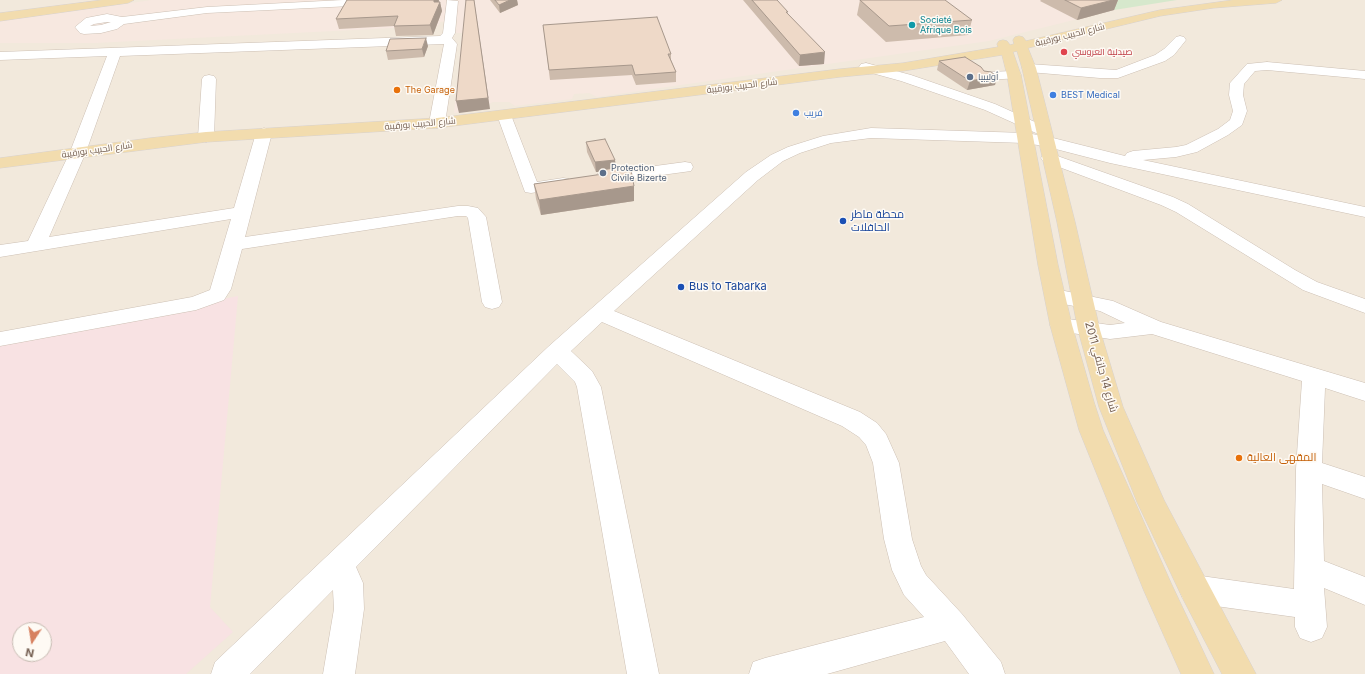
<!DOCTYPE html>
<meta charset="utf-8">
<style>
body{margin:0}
#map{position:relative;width:1365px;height:674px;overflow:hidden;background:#fbf6ed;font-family:Inter,sans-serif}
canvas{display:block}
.north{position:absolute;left:12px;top:622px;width:40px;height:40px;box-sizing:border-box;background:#fefaf4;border:1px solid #c7bcb3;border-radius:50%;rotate:192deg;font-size:11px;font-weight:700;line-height:16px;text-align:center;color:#756052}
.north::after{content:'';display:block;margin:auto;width:14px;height:18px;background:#d78160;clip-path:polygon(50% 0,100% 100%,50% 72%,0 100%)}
</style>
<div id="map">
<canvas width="1365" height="674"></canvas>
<div class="north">N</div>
</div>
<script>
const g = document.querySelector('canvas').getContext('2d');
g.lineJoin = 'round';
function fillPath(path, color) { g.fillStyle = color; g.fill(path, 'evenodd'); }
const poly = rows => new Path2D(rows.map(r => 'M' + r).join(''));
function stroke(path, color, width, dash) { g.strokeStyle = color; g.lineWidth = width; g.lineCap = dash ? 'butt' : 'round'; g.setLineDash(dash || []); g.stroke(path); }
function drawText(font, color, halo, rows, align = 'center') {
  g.font = font + ' Inter,Cairo,sans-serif'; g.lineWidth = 3; g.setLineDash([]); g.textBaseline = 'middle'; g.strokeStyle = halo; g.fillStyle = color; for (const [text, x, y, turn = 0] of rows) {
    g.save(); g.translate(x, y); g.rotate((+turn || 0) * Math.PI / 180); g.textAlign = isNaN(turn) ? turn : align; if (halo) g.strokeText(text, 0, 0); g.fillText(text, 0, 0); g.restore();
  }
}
fillPath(poly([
 [0,0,1365,0,1365,674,0,674],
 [20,630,44,630,44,654,20,654]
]), '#f2e9dc');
fillPath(poly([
 [152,0,1091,0,1114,10,989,41,597,97,589,93,574,94,572,99,515,106,509,102,493,102,489,104,490,109,454,113,462,33,456,33,457,21,440,22,438,26,432,28,413,27,95,43,0,43,0,21]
]), '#f7e8e0');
fillPath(poly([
 [238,296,210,607,233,632,186,674,0,674,0,343],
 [20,630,44,630,44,654,20,654]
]), '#f8e2e3');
fillPath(poly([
 [1091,0,1177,0,1114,10]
]), '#d6e8cc');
const minor = poly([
 [343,0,419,0,413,3,207,13,124,24,117,29,101,33,84,34,80,33,75,27,86,18,107,14,122,17,207,7,343,0],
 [107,22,111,22,101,25,90,26,94,24,107,22],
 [447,0,458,1,455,33,452,38,457,44,445,123,442,126,437,128,432,126,429,123,444,44,120,56,86,152,49,237,234,208,256,133,259,130,264,128,269,130,272,133,245,237,458,206,468,206,478,208,486,217,502,302,499,307,492,309,485,307,482,302,468,218,466,216,458,216,242,249,231,289,224,300,196,310,0,346,0,332,192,297,210,290,231,219,0,257,0,245,28,241,70,152,107,56,0,60,0,52,440,36,443,33,447,0],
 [1180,36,1184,37,1186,40,1174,55,1165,61,1118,78,1100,78,1029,72,1024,71,1022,68,1024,65,1029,64,1116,70,1155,55,1164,49,1176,37,1180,36],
 [1267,62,1365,71,1365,79,1267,70,1255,71,1244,84,1243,95,1247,111,1242,125,1228,135,1197,152,1176,157,1143,160,1365,207,1365,217,1110,163,1044,146,1025,143,871,138,831,143,800,153,783,161,758,180,614,311,860,412,877,423,886,434,899,463,912,539,921,566,926,575,962,614,1001,662,1005,674,969,674,945,641,827,674,749,674,753,662,765,658,924,617,904,595,892,570,884,539,873,463,866,445,859,437,842,426,602,322,571,351,592,371,601,387,659,674,627,674,577,387,575,382,557,364,356,567,363,583,364,609,355,674,323,674,334,609,333,590,250,674,211,674,215,662,549,346,746,172,771,155,788,147,823,136,871,128,1025,133,1045,136,1125,156,1127,153,1133,151,1176,147,1186,145,1218,129,1230,120,1233,111,1229,95,1230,83,1247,64,1267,62],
 [866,63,911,75,995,104,1046,127,1049,130,1046,133,1041,135,1036,133,985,110,901,81,861,70,859,67,861,64,866,63],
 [1014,71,1019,72,1021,75,1019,78,987,80,982,79,980,76,982,73,987,72,1014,71],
 [209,75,214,76,216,79,214,137,212,140,206,142,200,140,198,137,202,79,204,76,209,75],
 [504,111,509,112,511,115,537,182,563,178,569,179,572,183,569,187,531,193,525,192,497,115,499,112,504,111],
 [1049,153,1173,197,1188,204,1295,270,1317,282,1365,299,1365,313,1303,290,1176,212,1161,205,1043,161,1041,158,1043,155,1049,153],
 [685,162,691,163,693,167,691,171,603,183,597,182,595,178,597,174,603,173,685,162],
 [1055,289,1113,301,1161,322,1365,383,1365,401,1325,388,1322,463,1365,477,1365,499,1322,484,1324,561,1365,577,1365,605,1324,588,1327,627,1322,638,1311,642,1300,638,1295,627,1295,617,1194,603,1183,599,1179,589,1183,579,1194,575,1294,589,1296,469,1302,381,1152,334,1110,339,1053,330,1050,325,1053,320,1061,318,1110,325,1125,323,1100,311,1048,301,1045,296,1048,291,1055,289]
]);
const major = poly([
 [102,0,134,0,128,3,0,21,0,13,102,0],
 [1233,0,1282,0,1276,3,1213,8,1160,16,1028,48,1036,68,1075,222,1100,330,1123,407,1164,500,1256,674,1222,674,1183,599,1137,502,1099,407,1078,330,1057,222,1022,68,1017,51,1013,52,1021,75,1058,265,1072,325,1094,402,1103,430,1171,583,1214,674,1181,674,1144,591,1079,430,1050,325,1038,265,1007,75,1002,55,903,71,840,77,437,128,206,142,0,168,0,158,150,138,206,132,437,118,840,69,903,63,998,47,997,44,999,41,1003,40,1007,41,1010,45,1014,44,1013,40,1015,37,1019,36,1023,37,1026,41,1160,10,1233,0]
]);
stroke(minor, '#cdc0b4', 1);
stroke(major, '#d8d2cf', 1);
fillPath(minor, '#fff');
fillPath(major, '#f2dcae');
fillPath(poly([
 [439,0,439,2,440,2,442,11,433,35,396,36,394,26,339,29,336,19],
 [490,0,517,0,518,5,500,13],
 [743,0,777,0,824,64,799,66],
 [860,0,972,20,968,35,886,42,857,15],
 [1041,0,1118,0,1114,10,1077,20,1040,1],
 [543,25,671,54,671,60,676,72,676,82,636,85,632,75,550,80],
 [428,46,424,57,388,60,386,51],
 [939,61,984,71,997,76,995,85,967,90,937,70],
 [586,142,615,160,616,168,634,201,541,215,536,199,534,184,601,175,601,172,596,172,587,152]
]), '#cdbbac');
fillPath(poly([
 [434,0,439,0,436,11,434,2],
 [474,0,490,109,459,113,456,101],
 [510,0,517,0,518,5,500,13,499,5],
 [1113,0,1118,0,1114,10,1077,20,1081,8],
 [440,2,442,11,433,35,430,25],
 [426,38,428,46,424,57,422,49],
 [825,52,824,64,799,66,800,55],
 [997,76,995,85,967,90,970,81],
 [615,160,616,170,601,170,601,172,596,172,595,162],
 [634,186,634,201,541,215,539,200]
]), '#a7988c');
const building = poly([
 [347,0,434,0,434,2,440,2,430,25,394,26,398,16,336,19,347,0],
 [466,0,474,0,488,98,456,101,466,0],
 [495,0,510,0,499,5,495,0],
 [752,0,777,0,788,12,786,12,825,52,800,55,752,0],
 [860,0,945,0,972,20,889,26,860,0],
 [1065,0,1113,0,1081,8,1065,0],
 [657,17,671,54,668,54,676,72,635,75,632,65,549,70,543,25,657,17],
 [426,38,422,49,386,51,390,39,426,38],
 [965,57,981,67,984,71,991,72,997,76,970,81,939,61,965,57],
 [605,139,615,160,595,162,586,142,605,139],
 [621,167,623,171,631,170,634,186,539,200,534,184,603,174,601,170,621,167]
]);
fillPath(building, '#eed9c8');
stroke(building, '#a7988c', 1);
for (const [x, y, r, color] of [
 [912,25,4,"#0f9aa8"],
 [1064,52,4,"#e0444e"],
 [970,77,4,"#5c6f8a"],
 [397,90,4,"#e8710a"],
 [1053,95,4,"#3f7fe0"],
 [796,113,4,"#3f7fe0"],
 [603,173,4,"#5c6f8a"],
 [843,221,4,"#1a4fb4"],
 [681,287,4,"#1a4fb4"],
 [1239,458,4,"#e8710a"]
]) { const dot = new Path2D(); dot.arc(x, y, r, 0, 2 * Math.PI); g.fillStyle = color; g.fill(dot); stroke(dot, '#fefaf4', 1.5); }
drawText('9px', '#0d838f', '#fefaf4', [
 ["Societé",920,20],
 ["Afrique Bois",920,30]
], 'left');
drawText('9px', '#756052', '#fefaf4', [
 ["شارع الحبيب بورقيبة",1070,35,-14],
 ["شارع الحبيب بورقيبة",742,86,-7],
 ["شارع الحبيب بورقيبة",420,124,-5],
 ["شارع الحبيب بورقيبة",97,150,-8]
]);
drawText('9px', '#be3a42', '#fefaf4', [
 ["صيدلية العروسي",1072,52]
], 'left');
drawText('9px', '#4e5e75', '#fefaf4', [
 ["أوليبيا",978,77],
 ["Protection",611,168],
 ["Civile Bizerte",611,178]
], 'left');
drawText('9px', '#c56008', '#fefaf4', [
 ["The Garage",405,90]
], 'left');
drawText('9px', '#366cbe', '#fefaf4', [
 ["BEST Medical",1061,95],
 ["فريب",804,113]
], 'left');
drawText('11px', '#164399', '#fefaf4', [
 ["محطة ماطر",851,215],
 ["الحافلات",851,228],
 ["Bus to Tabarka",689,287]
], 'left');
drawText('11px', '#756052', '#fefaf4', [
 ["شارع 14 جانفي 2011",1101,367,74]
]);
drawText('11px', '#c56008', '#fefaf4', [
 ["المقهى العالية",1247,458]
], 'left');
</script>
